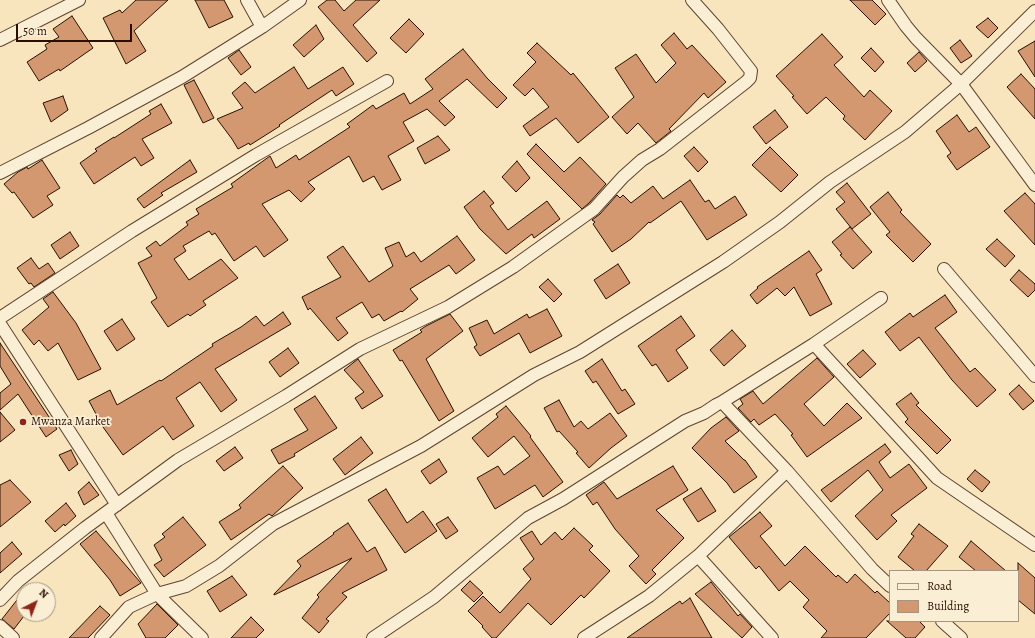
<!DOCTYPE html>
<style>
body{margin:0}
#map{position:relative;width:1035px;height:638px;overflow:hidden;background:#f8e5be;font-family:Alegreya,serif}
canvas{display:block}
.legend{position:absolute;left:889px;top:570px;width:130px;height:52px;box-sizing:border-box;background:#faeed5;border:1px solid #a79580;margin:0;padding:5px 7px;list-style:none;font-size:12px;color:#2a0f00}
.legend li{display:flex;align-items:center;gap:8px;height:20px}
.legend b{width:20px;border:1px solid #a79580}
.north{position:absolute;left:16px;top:582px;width:40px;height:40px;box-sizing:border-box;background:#faeed5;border:1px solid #a79580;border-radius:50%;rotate:42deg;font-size:11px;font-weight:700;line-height:16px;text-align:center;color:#2a0f00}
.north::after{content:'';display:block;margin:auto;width:14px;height:18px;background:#8f2418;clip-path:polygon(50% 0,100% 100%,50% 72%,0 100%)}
.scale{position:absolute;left:16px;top:24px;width:116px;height:18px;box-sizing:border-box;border:2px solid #2a0f00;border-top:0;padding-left:5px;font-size:12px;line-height:14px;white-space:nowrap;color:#2a0f00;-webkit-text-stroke:3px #faeed5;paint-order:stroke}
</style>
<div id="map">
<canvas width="1035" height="638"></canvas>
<ul class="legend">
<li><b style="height:5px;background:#faeed5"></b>Road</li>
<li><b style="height:11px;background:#d3986f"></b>Building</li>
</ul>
<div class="north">N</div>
<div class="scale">50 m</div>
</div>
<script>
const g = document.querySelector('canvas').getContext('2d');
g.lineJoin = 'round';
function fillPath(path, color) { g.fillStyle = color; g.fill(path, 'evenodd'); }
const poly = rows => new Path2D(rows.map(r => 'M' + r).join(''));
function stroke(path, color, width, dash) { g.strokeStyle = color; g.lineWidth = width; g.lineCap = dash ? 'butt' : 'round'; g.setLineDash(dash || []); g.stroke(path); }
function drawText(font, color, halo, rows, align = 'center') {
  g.font = font + ' Alegreya,serif'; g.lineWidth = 3.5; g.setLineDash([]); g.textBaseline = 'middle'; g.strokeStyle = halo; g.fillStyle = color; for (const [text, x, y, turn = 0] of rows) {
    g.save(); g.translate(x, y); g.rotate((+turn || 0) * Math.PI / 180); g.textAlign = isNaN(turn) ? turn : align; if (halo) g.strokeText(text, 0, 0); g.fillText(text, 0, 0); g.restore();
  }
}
const building = poly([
 [136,0,168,0,134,31,146,51,126,64,103,18,120,10,122,13,136,0],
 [195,0,224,0,233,17,209,28,195,0],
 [327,0,335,0,344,11,356,0,380,0,353,25,377,53,367,62,318,7,327,0],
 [850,0,872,0,886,14,875,25,850,0],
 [72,16,93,48,60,71,59,69,39,81,27,62,47,49,45,45,59,37,53,29,72,16],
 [988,18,998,28,988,38,976,27,988,18],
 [409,19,424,34,406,53,390,38,409,19],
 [316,25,324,39,304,57,293,45,316,25],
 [674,33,687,49,692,45,726,82,708,98,704,93,669,129,671,131,656,143,638,123,627,134,612,117,634,97,615,68,636,54,656,83,676,63,661,45,674,33],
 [822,34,843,57,834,65,864,97,870,90,892,111,865,140,843,119,845,116,826,97,807,114,792,97,794,96,776,76,822,34],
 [960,40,972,56,961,63,950,48,960,40],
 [1035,41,1035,77,1018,51,1035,41],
 [537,43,571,75,573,73,609,117,578,143,556,118,530,136,523,126,549,107,533,88,525,96,513,85,536,62,527,53,537,43],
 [871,48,884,62,875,72,861,58,871,48],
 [463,49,487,78,507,98,497,108,467,79,439,101,455,117,445,126,427,109,403,122,414,141,388,156,401,180,382,190,374,176,363,182,349,156,308,182,315,189,301,202,289,190,262,204,288,240,264,257,256,246,234,261,215,233,212,235,209,231,183,246,186,251,174,259,189,280,221,259,238,278,203,301,206,305,190,316,188,314,168,327,151,302,157,298,138,263,152,256,146,248,156,241,160,246,188,225,186,222,199,214,196,209,233,187,231,184,270,156,276,168,296,155,299,160,350,127,347,124,373,105,376,109,404,93,410,104,433,89,425,79,463,49],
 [239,50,251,67,241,75,228,58,239,50],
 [919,52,927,61,915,72,907,63,919,52],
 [294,67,308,89,343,67,354,84,336,96,332,90,279,125,280,126,250,145,249,143,238,149,232,139,217,119,243,108,232,93,245,82,255,93,294,67],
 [1021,74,1035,89,1035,119,1007,87,1021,74],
 [194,80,214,118,203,123,184,85,194,80],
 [63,96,68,110,51,122,43,103,63,96],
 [161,104,172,123,142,139,154,158,141,166,135,157,94,184,80,163,97,151,95,149,114,137,114,138,151,114,149,111,161,104],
 [775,110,788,127,766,144,753,127,775,110],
 [957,115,969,132,976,127,990,147,957,170,947,156,951,153,936,131,957,115],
 [438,136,450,150,425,164,417,148,438,136],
 [536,144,564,172,580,157,606,184,589,203,582,209,527,154,536,144],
 [694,147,708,162,698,172,684,156,694,147],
 [770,147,798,175,781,192,752,165,770,147],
 [42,160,60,188,47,196,53,205,33,218,14,192,12,193,4,184,18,172,27,167,28,169,42,160],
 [190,160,197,172,161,193,163,195,144,208,137,199,190,160],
 [517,161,530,178,516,192,502,177,517,161],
 [690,180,705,202,709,200,715,209,735,196,747,215,707,240,681,201,650,223,649,222,631,239,612,252,593,224,595,222,592,220,600,214,617,195,620,198,623,195,631,203,653,186,663,199,690,180],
 [847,183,871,214,852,229,836,209,845,202,836,192,847,183],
 [484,191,494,203,490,206,508,230,547,201,560,219,534,238,532,234,506,254,480,229,464,207,484,191],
 [888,192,902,210,900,212,931,244,913,262,886,235,890,232,870,207,888,192],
 [1025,193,1035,204,1035,245,1004,211,1025,193],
 [850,227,872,252,853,269,840,255,842,254,832,242,850,227],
 [70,232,79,246,60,259,51,245,70,232],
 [457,236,475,260,456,274,449,265,410,289,418,299,402,312,401,311,384,321,379,314,372,318,362,302,336,318,348,333,338,341,310,308,308,310,302,297,341,277,327,257,343,246,369,282,393,266,385,248,399,242,406,257,414,252,421,262,457,236],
 [997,239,1015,256,1005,267,986,249,997,239],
 [809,251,822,270,816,274,832,304,810,316,794,287,785,296,777,288,757,304,750,295,758,288,757,287,809,251],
 [31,258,39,269,48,263,55,273,34,287,31,283,29,284,17,268,31,258],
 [618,264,630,283,606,299,594,280,618,264],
 [1019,270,1035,284,1035,290,1028,297,1010,280,1019,270],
 [548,279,562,294,554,302,539,287,548,279],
 [53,292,76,323,101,369,78,380,58,343,48,351,39,340,34,345,22,330,49,307,43,299,53,292],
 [945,295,957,312,935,328,970,372,975,368,996,390,977,407,952,380,919,337,900,351,885,332,910,313,913,317,945,295],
 [547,309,562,336,530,353,519,333,480,356,474,347,477,345,469,328,487,320,494,334,527,314,529,318,547,309],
 [283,312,291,324,215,369,237,400,221,412,200,382,176,398,194,426,173,440,163,426,123,455,103,427,89,401,110,390,117,405,160,380,161,381,213,346,212,344,241,327,256,316,264,326,283,312],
 [450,314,463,331,426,359,454,411,439,421,402,360,400,361,393,350,422,332,420,330,426,326,450,314],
 [681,316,695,336,676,350,688,368,668,382,656,364,652,366,638,346,681,316],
 [122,319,135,339,117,351,104,331,122,319],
 [732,330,746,346,724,366,710,350,732,330],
 [0,343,57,429,46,437,18,394,0,410,0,393,11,384,0,366,0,343],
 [288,348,299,363,280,377,269,362,288,348],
 [863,350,876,364,860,378,847,364,863,350],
 [817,358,834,377,804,404,824,426,847,403,862,418,807,457,791,435,793,434,775,414,759,425,754,419,751,422,738,408,743,404,740,399,753,391,763,404,817,358],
 [358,359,383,396,362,409,355,398,364,392,344,370,358,359],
 [602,359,622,391,625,389,635,404,618,414,596,381,593,383,585,371,602,359],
 [1019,385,1034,401,1023,410,1009,394,1019,385],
 [911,393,919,403,916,405,951,440,937,454,905,422,908,419,896,404,911,393],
 [315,396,337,428,294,454,295,456,279,464,271,450,308,430,294,409,315,396],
 [559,400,574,427,581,421,588,429,610,413,627,436,611,448,589,468,576,453,578,452,559,431,557,432,544,408,559,400],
 [506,406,531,436,530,437,563,482,543,497,535,485,495,509,477,478,498,466,504,475,530,456,514,436,488,457,472,438,498,417,496,414,506,406],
 [0,412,15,430,0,442,0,412],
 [726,417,739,431,725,441,744,460,745,460,757,477,734,493,727,483,692,448,711,428,726,417],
 [361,437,373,453,345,475,333,459,361,437],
 [885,444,891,452,879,462,890,478,909,464,927,488,891,515,897,521,877,540,855,516,883,490,868,470,831,502,821,490,885,444],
 [235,447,243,458,224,471,216,461,235,447],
 [71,450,78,464,69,471,59,455,71,450],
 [439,459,447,472,430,484,421,471,439,459],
 [283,466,303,488,272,516,269,514,231,540,219,522,241,508,239,505,283,466],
 [673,466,688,490,656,510,684,538,652,570,656,574,646,584,629,566,639,556,615,529,597,502,593,505,586,495,604,482,617,499,673,466],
 [975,470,990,482,982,492,967,479,975,470],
 [10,480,31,502,0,527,0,485,10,480],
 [89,482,99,495,84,505,78,492,89,482],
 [701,488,716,511,698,522,683,499,701,488],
 [386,489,407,523,423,511,437,531,405,553,368,500,386,489],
 [66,503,76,516,65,526,64,524,55,532,45,521,66,503],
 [760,512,772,526,760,536,785,566,805,546,836,577,838,575,847,583,855,574,875,593,877,591,890,603,890,613,866,638,821,638,827,631,803,607,809,600,790,581,779,591,759,566,756,569,729,537,760,512],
 [183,517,206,545,164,577,154,565,162,560,154,545,165,537,162,534,183,517],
 [448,517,458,531,446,539,436,524,448,517],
 [348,523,367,552,375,547,387,570,342,593,347,597,326,619,329,621,319,633,302,618,319,597,317,595,352,558,274,595,274,594,301,566,297,561,334,534,333,533,348,523],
 [919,524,948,546,926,571,915,571,898,557,914,536,911,534,919,524],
 [574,528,593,546,589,550,610,571,584,598,581,595,551,625,528,603,496,638,492,638,482,627,483,626,468,611,483,596,500,613,531,579,523,569,534,559,520,538,532,531,541,545,555,532,562,540,574,528],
 [96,531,141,583,120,596,110,580,80,544,96,531],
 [971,541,1006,571,976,571,959,557,971,541],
 [12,542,22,554,0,573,0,553,12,542],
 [1018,563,1035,578,1035,614,1018,600,1018,563],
 [232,576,247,595,220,612,207,591,232,576],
 [470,581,483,593,474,602,461,590,470,581],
 [711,582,738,616,740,614,752,627,742,638,695,594,711,582],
 [24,591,24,616,14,629,2,619,24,591],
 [690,598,712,638,627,638,680,601,682,604,690,598],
 [157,604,178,625,165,638,146,638,138,624,157,604],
 [100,606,110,615,88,638,69,638,100,606],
 [251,617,264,630,256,638,231,638,251,617],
 [887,621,919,621,925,627,915,638,906,638,887,621]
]);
fillPath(building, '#d3986f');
stroke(building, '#2a0f00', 1);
const street = poly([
 [247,0,262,27],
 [888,0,906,26,916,38,961,84,1035,185],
 [0,40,79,0],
 [0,173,88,128,182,77,262,27,300,0],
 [944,269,1035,376],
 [0,318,132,231,256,155,387,81],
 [0,324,117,505],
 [814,344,937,478,1035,545],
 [722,402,787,471,872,569,890,586],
 [106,513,157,594,202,638],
 [0,600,18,581,85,528,178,460,286,396,360,349,448,307,513,267,594,209,623,177,642,160,660,149,746,82,750,78,751,71,718,29,692,0],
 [942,621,961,638],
 [0,626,13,638],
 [101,638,129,607,157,594,186,586,219,566,273,524,421,446,534,375,580,352,723,262,780,222,830,182,905,132,961,84,1035,11],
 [373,638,434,597,528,518,563,499,685,421,704,413,716,405,722,402,814,344,881,298],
 [584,638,649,596,698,556],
 [772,638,698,556,787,471]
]);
stroke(street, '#5e4430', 14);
stroke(street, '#faeed5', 12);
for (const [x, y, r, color] of [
 [23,422,4,"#8f2418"]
]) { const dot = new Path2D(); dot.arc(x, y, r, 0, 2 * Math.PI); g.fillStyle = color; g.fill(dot); stroke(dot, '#faeed5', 1.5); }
drawText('12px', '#2a0f00', '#faeed5', [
 ["Mwanza Market",31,422]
], 'left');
</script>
